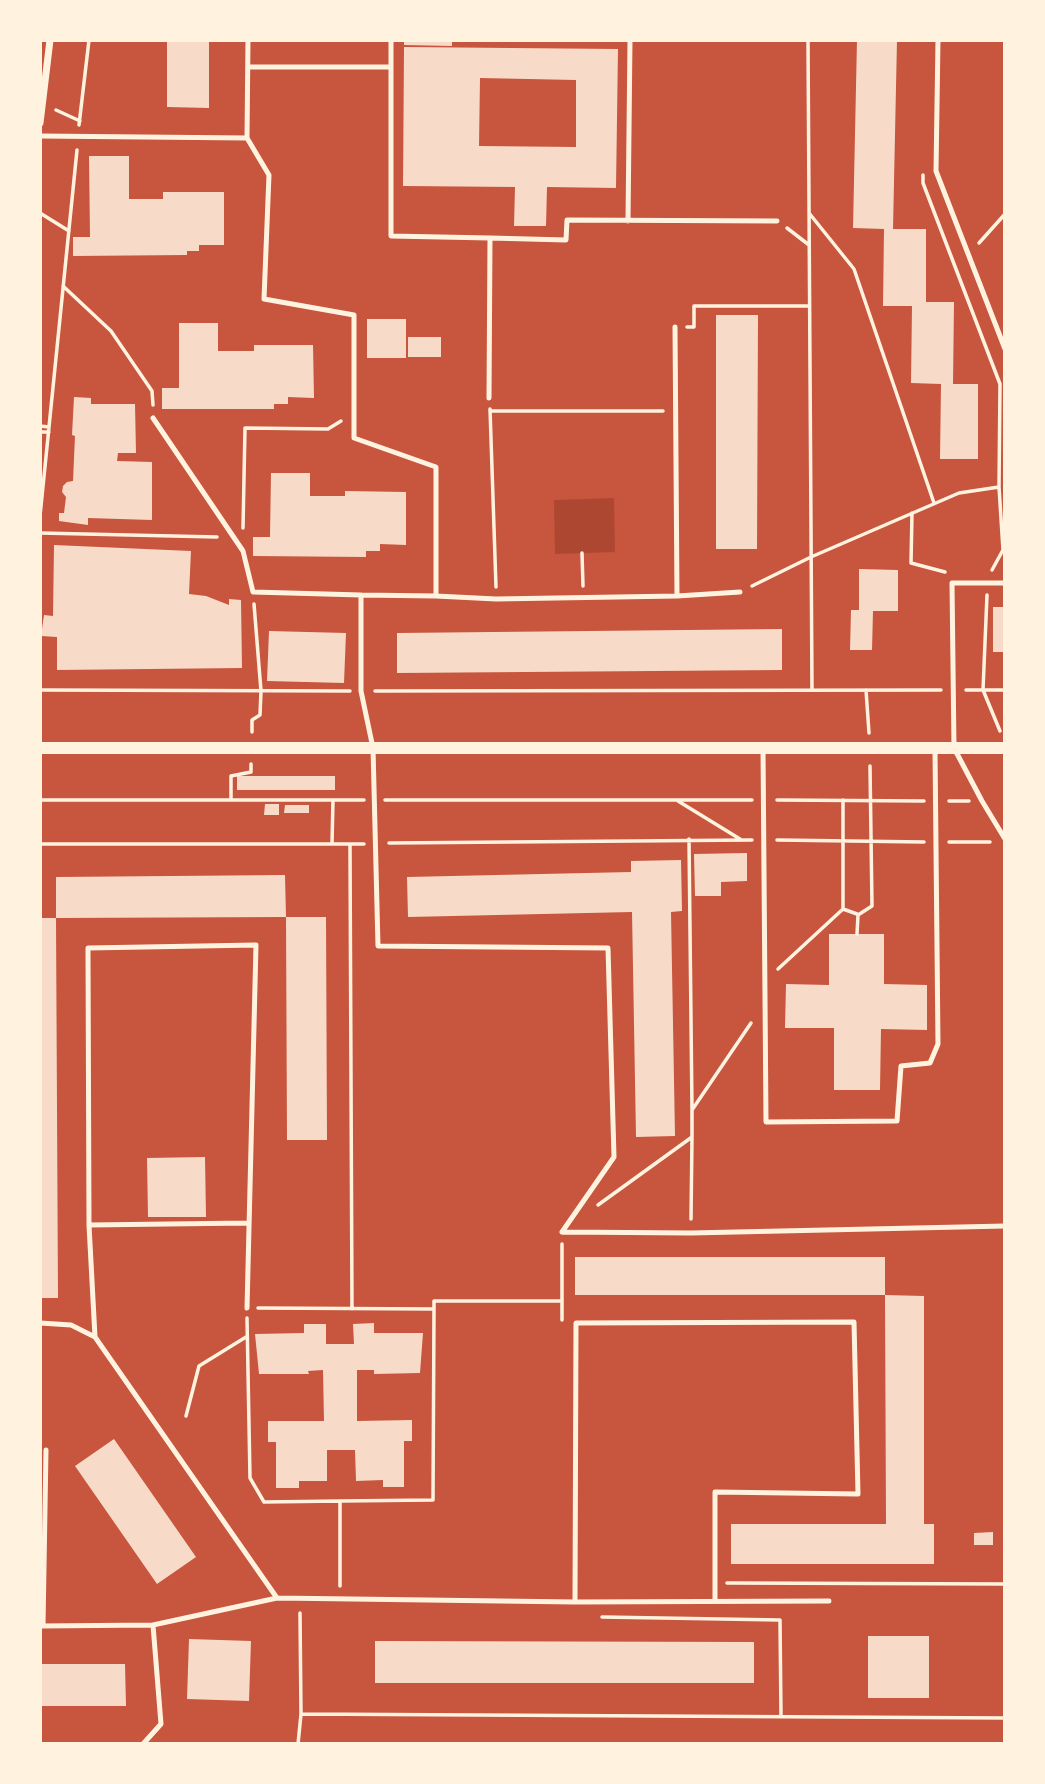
<!DOCTYPE html>
<style>
body{margin:0}
#map{position:relative;width:1045px;height:1784px;overflow:hidden;background:#c8553d;font-family:"PT Sans",sans-serif}
canvas{display:block}
.frame{position:absolute;inset:0;border:42px solid #fff3e0;pointer-events:none}
</style>
<div id="map">
<canvas width="1045" height="1784"></canvas>
<div class="frame"></div>
</div>
<script>
const g = document.querySelector('canvas').getContext('2d');
g.lineJoin = 'round';
function fillPath(path, color) { g.fillStyle = color; g.fill(path, 'evenodd'); }
const poly = rows => new Path2D(rows.map(r => 'M' + r).join(''));
function stroke(path, color, width, dash) { g.strokeStyle = color; g.lineWidth = width; g.lineCap = dash ? 'butt' : 'round'; g.setLineDash(dash || []); g.stroke(path); }
fillPath(poly([
 [614,498,615,552,555,554,554,500]
]), '#ae4732');
fillPath(poly([
 [167,40,209,40,209,108,167,107],
 [404,40,452,40,452,46,404,45],
 [857,40,897,40,893,229,926,229,926,302,954,302,953,384,978,384,978,459,940,459,941,384,911,383,912,306,883,306,884,229,853,228],
 [404,47,618,49,616,188,547,187,546,226,514,226,515,187,403,186],
 [480,78,576,80,576,147,479,146],
 [89,156,129,156,129,199,163,199,163,192,224,192,224,245,199,245,199,251,187,251,187,255,73,256,73,237,90,237],
 [716,315,758,315,757,549,716,549],
 [367,319,406,319,406,358,367,358],
 [179,323,218,323,218,351,254,351,254,345,313,345,314,398,288,397,288,404,274,404,274,409,162,409,162,388,179,388],
 [408,337,441,337,441,357,408,357],
 [74,397,91,398,91,404,135,404,136,453,118,453,117,461,152,462,152,520,88,518,88,525,59,521,59,513,64,513,66,497,62,492,63,486,67,482,73,481,75,436,72,435],
 [271,473,310,473,310,496,345,496,345,491,406,492,406,545,380,544,380,551,366,551,366,557,253,556,253,537,270,537],
 [54,545,191,551,189,594,206,596,229,605,229,599,241,600,242,668,57,670,57,637,41,636,44,615,53,616],
 [859,569,898,570,898,611,873,611,872,650,850,650,851,610,859,610],
 [993,607,1005,607,1005,652,993,652],
 [782,629,782,670,397,673,397,633],
 [269,631,346,633,344,683,267,681],
 [237,776,335,776,335,790,237,790],
 [265,804,279,804,279,815,264,815],
 [285,805,309,805,309,813,284,813],
 [747,853,747,881,721,882,721,896,695,896,694,854],
 [681,860,682,911,671,912,675,1136,636,1137,632,912,408,917,407,877,631,872,631,861],
 [285,875,286,917,56,918,56,877],
 [286,917,326,917,327,1140,287,1140],
 [40,918,56,918,58,1298,40,1298],
 [829,934,884,934,884,984,927,985,927,1030,881,1029,880,1090,834,1090,834,1028,785,1028,786,984,829,985],
 [205,1157,206,1217,148,1217,147,1158],
 [575,1257,885,1257,885,1295,575,1295],
 [885,1295,924,1296,924,1524,934,1524,934,1564,731,1564,731,1524,886,1524],
 [374,1323,374,1333,423,1333,420,1373,374,1374,374,1370,357,1370,357,1421,412,1420,412,1441,404,1441,404,1487,383,1487,383,1480,356,1481,355,1450,327,1450,327,1481,299,1481,299,1488,276,1488,276,1442,268,1442,268,1421,324,1421,323,1370,308,1371,309,1374,259,1374,255,1334,304,1333,304,1324,326,1324,326,1344,354,1344,353,1324],
 [114,1439,196,1557,157,1584,75,1466],
 [993,1532,993,1545,974,1545,974,1533],
 [868,1636,929,1636,929,1698,868,1698],
 [189,1639,251,1641,249,1701,187,1699],
 [375,1641,754,1642,754,1683,375,1683],
 [40,1664,125,1664,126,1706,40,1706]
]), '#f7dbc8');
stroke(poly([
 [808,40,812,690],
 [56,110,80,121],
 [79,125,89,40],
 [923,175,923,183,1000,384,999,487,1003,550,992,570],
 [40,213,69,231],
 [809,213,854,269,934,503],
 [787,228,809,245],
 [979,243,1005,214],
 [63,286,111,331,152,391,153,405],
 [687,327,694,327,694,306,809,306],
 [490,409,496,587],
 [492,411,663,411],
 [40,426,49,427],
 [40,432,49,432],
 [912,513,911,563,945,572],
 [40,516,77,150],
 [243,528,245,428,328,429,341,421],
 [40,533,217,537],
 [582,553,583,586],
 [752,586,811,557,959,493,999,487],
 [987,595,983,690,1000,731],
 [40,690,350,691],
 [866,690,869,733],
 [966,690,1005,690],
 [375,691,941,690],
 [252,732,252,720,260,715,261,691,254,604],
 [40,800,364,800],
 [231,800,231,776,251,772,251,764],
 [385,800,752,800],
 [777,800,924,801],
 [843,800,843,909,857,914],
 [678,801,740,839],
 [949,801,969,801],
 [689,839,692,1110],
 [777,840,924,842],
 [949,842,990,842],
 [389,843,752,840],
 [40,844,364,844],
 [332,844,333,800],
 [350,844,352,1309],
 [857,934,858,915,872,906,870,766],
 [778,969,843,909],
 [598,1205,692,1137,692,1110,751,1023],
 [691,1219,692,1137],
 [258,1308,434,1309,433,1500,340,1501],
 [434,1309,434,1301,562,1301],
 [247,1318,250,1478,264,1502,340,1501,340,1586],
 [562,1320,562,1244],
 [186,1416,199,1366,246,1337],
 [727,1583,1005,1584],
 [300,1613,301,1714,1005,1718],
 [602,1617,780,1620,781,1716],
 [298,1744,301,1714]
]), '#fff3e0', 3.5);
stroke(poly([
 [248,40,247,138,269,175,264,299,354,315,354,438,436,467,436,596,361,595,361,691,373,748,378,946,608,948,614,1157,562,1232],
 [938,40,936,171,1005,349],
 [248,67,391,67,391,236,490,238,489,398],
 [391,67,391,40],
 [40,136,247,138],
 [628,221,630,40],
 [490,238,566,240,567,220,777,221],
 [153,418,243,551,253,592,361,595],
 [1005,583,952,583,954,748,982,801,1005,839],
 [436,596,496,599,677,596,675,327],
 [677,596,740,592],
 [763,748,766,1122,897,1121,901,1066,930,1063,938,1044,935,750],
 [89,1225,248,1223],
 [562,1232,691,1233,1005,1226],
 [40,1323,71,1325,95,1337,277,1598,575,1602,829,1601],
 [95,1337,89,1225,88,948,256,945,247,1308],
 [575,1602,576,1323,854,1322,858,1494,715,1492,715,1601],
 [40,1626,153,1625],
 [43,1626,46,1450],
 [143,1744,161,1724,153,1625,277,1598]
]), '#fff3e0', 5);
stroke(poly([
 [40,123,50,40]
]), '#fff3e0', 7);
stroke(poly([
 [40,748,1005,748]
]), '#fff3e0', 12);
</script>
